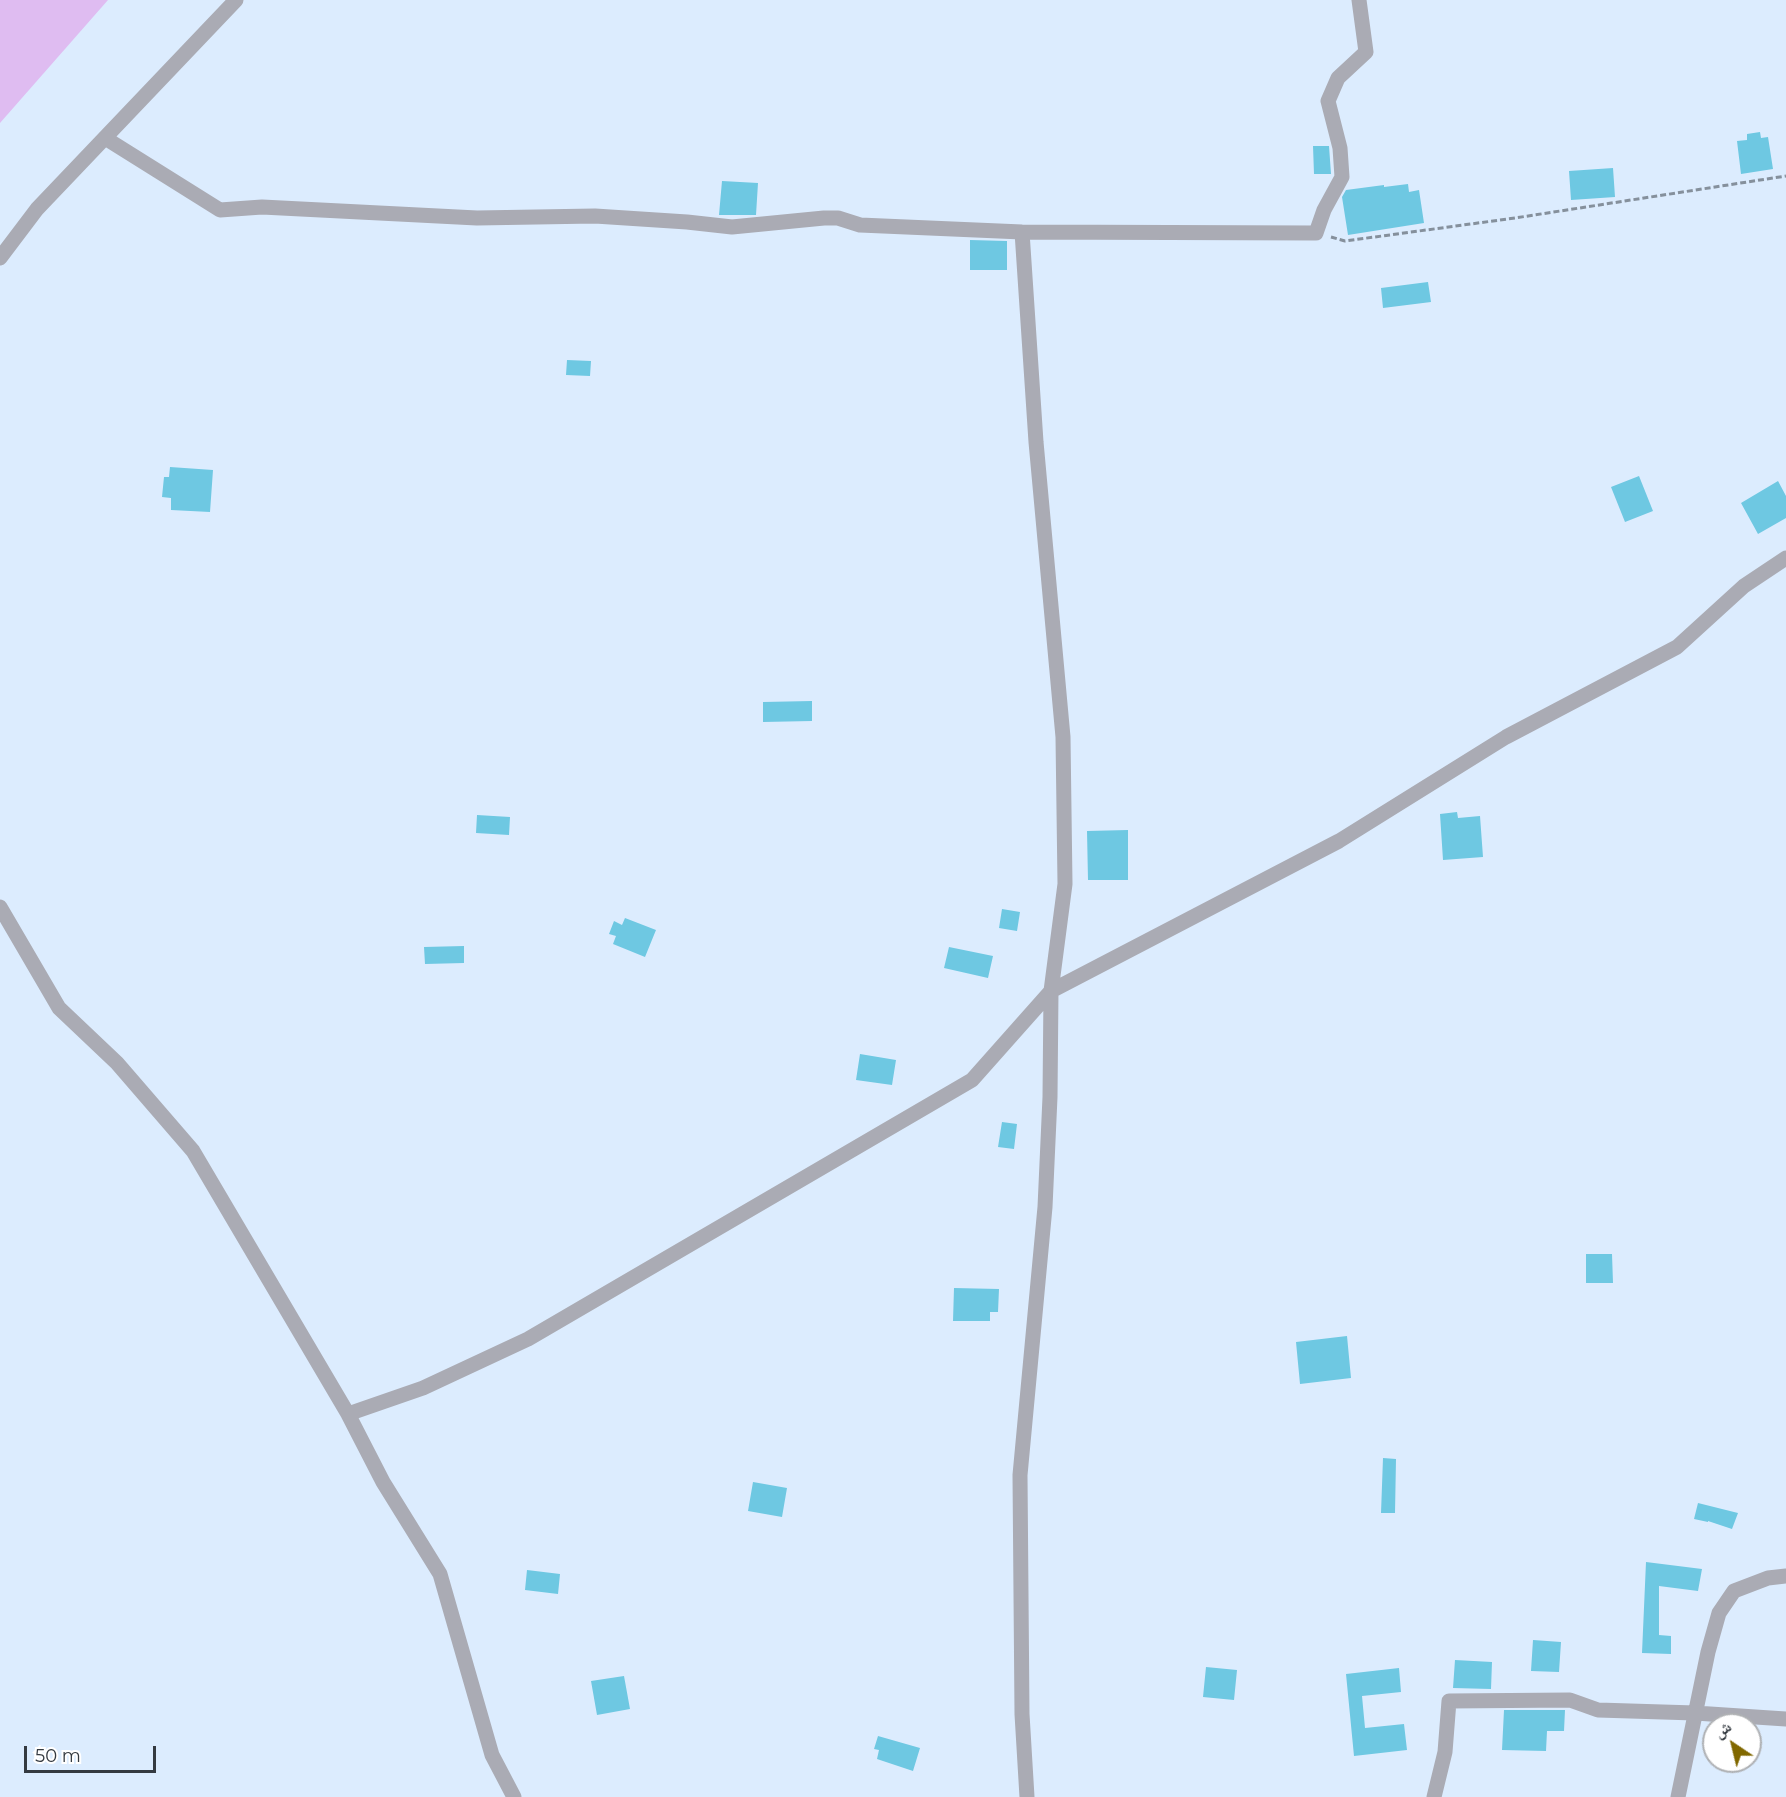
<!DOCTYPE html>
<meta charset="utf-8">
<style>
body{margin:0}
#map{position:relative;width:1786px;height:1797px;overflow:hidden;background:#dcecfe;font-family:Montserrat,"Noto Naskh Arabic",sans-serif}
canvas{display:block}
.north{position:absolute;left:1702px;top:1713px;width:60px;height:60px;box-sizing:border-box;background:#fff;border:2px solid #aeb0b3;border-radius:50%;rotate:325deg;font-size:16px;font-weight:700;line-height:24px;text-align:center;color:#343a41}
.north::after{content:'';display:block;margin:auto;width:21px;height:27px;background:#816800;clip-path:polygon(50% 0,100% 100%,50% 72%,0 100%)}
.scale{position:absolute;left:24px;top:1746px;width:132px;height:27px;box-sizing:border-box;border:3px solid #343a41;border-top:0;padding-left:8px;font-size:18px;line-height:21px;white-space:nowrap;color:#343a41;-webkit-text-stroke:4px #fff;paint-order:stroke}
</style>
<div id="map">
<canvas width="1786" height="1797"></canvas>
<div class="north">ش</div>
<div class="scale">50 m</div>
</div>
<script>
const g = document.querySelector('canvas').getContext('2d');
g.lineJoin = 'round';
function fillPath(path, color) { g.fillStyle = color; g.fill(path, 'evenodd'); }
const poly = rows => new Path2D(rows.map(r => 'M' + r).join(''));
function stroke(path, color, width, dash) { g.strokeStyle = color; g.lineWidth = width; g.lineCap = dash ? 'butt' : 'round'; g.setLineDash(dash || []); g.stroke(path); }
fillPath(poly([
 [0,0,108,0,0,123]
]), '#dfbcf1');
fillPath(poly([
 [1760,132,1761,138,1768,137,1773,169,1741,174,1737,141,1747,140,1747,134],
 [1313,146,1329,146,1331,174,1314,174],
 [1613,168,1615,197,1571,200,1569,171],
 [722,181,758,183,756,215,719,215],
 [1408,184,1409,192,1419,190,1424,223,1348,235,1342,197,1346,190,1384,185,1384,187],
 [970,240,1007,241,1007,270,970,270],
 [1428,282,1431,302,1383,308,1381,288],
 [567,360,591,361,590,376,566,375],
 [170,467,213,470,210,512,171,510,171,498,162,497,164,477,169,477],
 [1639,476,1653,511,1625,522,1611,487],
 [1778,481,1786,496,1786,518,1758,534,1741,503],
 [812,701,812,721,763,722,763,702],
 [1457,812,1458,818,1480,816,1483,857,1443,860,1440,814],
 [477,815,510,817,509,835,476,833],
 [1128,830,1128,880,1088,880,1087,831],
 [1002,909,1020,912,1017,931,999,928],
 [625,918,656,930,645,957,613,944,616,936,609,934,614,921,622,925],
 [464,946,464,963,425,964,424,947],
 [949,947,993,956,988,978,944,968],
 [860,1054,896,1060,892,1085,856,1080],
 [1002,1122,1017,1124,1014,1149,998,1147],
 [1586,1254,1612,1254,1613,1283,1586,1283],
 [954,1288,999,1289,998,1312,990,1312,990,1321,953,1321],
 [1347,1336,1351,1378,1300,1384,1296,1342],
 [1383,1458,1396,1459,1395,1513,1381,1513],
 [753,1482,787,1488,782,1517,748,1511],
 [1698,1503,1738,1513,1732,1529,1708,1521,1708,1522,1694,1519],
 [1646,1562,1702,1569,1698,1591,1659,1586,1659,1635,1671,1636,1671,1654,1642,1653],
 [527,1570,560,1574,558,1594,525,1590],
 [1533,1640,1561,1642,1559,1672,1531,1671],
 [1455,1660,1492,1662,1491,1689,1453,1688],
 [1206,1667,1237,1670,1234,1700,1203,1697],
 [1399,1668,1401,1692,1362,1696,1365,1728,1404,1724,1407,1750,1354,1756,1346,1674],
 [624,1676,630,1709,597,1715,591,1681],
 [1504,1710,1565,1710,1564,1731,1547,1731,1546,1751,1502,1750],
 [878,1736,920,1748,913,1771,877,1759,879,1750,874,1749]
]), '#6ec8e2');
stroke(poly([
 [1331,237,1345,241,1515,218,1786,176]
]), '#85909c', 3, [6, 3]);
stroke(poly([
 [105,138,220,210,262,207,477,218,595,216,687,222,732,227,824,218,838,218,860,225,1022,232,1316,233,1324,210,1342,177,1340,148,1328,101,1338,78,1366,52,1359,0],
 [1022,232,1036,442,1063,737,1065,884,1051,991,1050,1097,1045,1207,1020,1475,1022,1714,1027,1797],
 [0,258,37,209,236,0],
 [0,907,59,1008,117,1063,193,1151,348,1414],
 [514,1797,492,1755,440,1574,383,1482,348,1414,423,1388,528,1339,972,1080,1051,991,1339,841,1506,737,1677,647,1744,586,1786,558],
 [1434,1797,1445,1752,1449,1701,1570,1700,1598,1710,1695,1713,1786,1719],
 [1678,1797,1708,1652,1719,1613,1734,1591,1768,1578,1786,1576]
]), '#aaabb4', 15);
</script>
